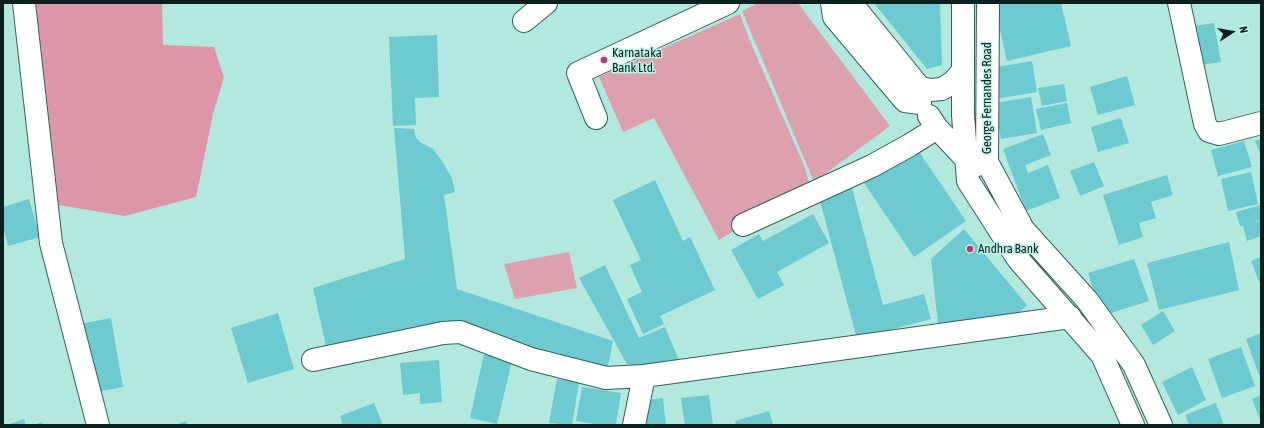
<!DOCTYPE html>
<style>
body{margin:0}
#map{position:relative;width:1264px;height:428px;overflow:hidden;background:#b3e8de;font-family:"Asap Condensed",sans-serif}
canvas{display:block}
.frame{position:absolute;inset:0;border:4px solid #0b201d;pointer-events:none}
.north{position:absolute;left:1212px;top:12px;width:40px;height:40px;-webkit-text-stroke:3px #c0f5eb;paint-order:stroke;rotate:78deg;font-size:11px;font-weight:700;line-height:16px;text-align:center;color:#0b201d}
.north::after{content:'';display:block;margin:auto;width:14px;height:18px;background:#0b201d;clip-path:polygon(50% 0,100% 100%,50% 72%,0 100%)}
</style>
<div id="map">
<canvas width="1264" height="428"></canvas>
<div class="frame"></div>
<div class="north">N</div>
</div>
<script>
const g = document.querySelector('canvas').getContext('2d');
g.lineJoin = 'round';
function fillPath(path, color) { g.fillStyle = color; g.fill(path, 'evenodd'); }
const poly = rows => new Path2D(rows.map(r => 'M' + r).join(''));
function stroke(path, color, width, dash) { g.strokeStyle = color; g.lineWidth = width; g.lineCap = dash ? 'butt' : 'round'; g.setLineDash(dash || []); g.stroke(path); }
function drawText(font, color, halo, rows, align = 'center') {
  g.font = font + ' "Asap Condensed",sans-serif'; g.lineWidth = 3; g.setLineDash([]); g.textBaseline = 'middle'; g.strokeStyle = halo; g.fillStyle = color; for (const [text, x, y, turn = 0] of rows) {
    g.save(); g.translate(x, y); g.rotate((+turn || 0) * Math.PI / 180); g.textAlign = isNaN(turn) ? turn : align; if (halo) g.strokeText(text, 0, 0); g.fillText(text, 0, 0); g.restore();
  }
}
fillPath(poly([
 [758,3,798,3,890,126,814,182,742,11],
 [740,14,750,41,805,168,810,185,719,240,654,118,623,132,599,77],
 [569,252,577,288,515,299,504,264]
]), '#dca0af');
fillPath(poly([
 [24,3,162,3,163,45,214,47,224,77,213,114,196,197,125,216,58,205]
]), '#dd96a9');
fillPath(poly([
 [874,3,940,3,942,65,927,69],
 [994,3,1061,3,1071,46,1007,61],
 [1214,23,1221,62,1194,66,1188,27],
 [437,35,439,97,415,98,416,125,393,126,389,37],
 [1032,61,1037,92,996,99,991,68],
 [1127,76,1135,105,1098,115,1090,87],
 [1064,84,1067,101,1042,106,1038,88],
 [1031,97,1037,133,1001,139,995,103],
 [1067,103,1071,123,1041,130,1036,109],
 [1121,118,1129,143,1098,152,1091,127],
 [394,128,414,129,416,138,420,142,433,149,442,161,452,178,455,192,444,195,457,289,613,341,606,376,457,329,328,355,313,288,405,259],
 [1043,134,1051,155,1025,165,1028,173,1048,165,1060,198,1026,211,1003,149],
 [1261,139,1261,155,1255,141],
 [1244,141,1252,167,1218,176,1211,150],
 [916,147,966,221,914,257,864,183],
 [1094,162,1104,186,1080,196,1070,171],
 [1251,172,1258,204,1228,211,1221,179],
 [1167,175,1173,195,1151,202,1156,218,1139,223,1143,237,1119,245,1103,195],
 [655,180,683,241,690,237,715,290,660,316,664,324,643,334,627,299,642,292,630,265,641,260,613,200],
 [852,188,883,305,924,294,931,319,857,339,819,197],
 [29,199,40,237,8,246,3,226,3,207],
 [1261,205,1261,220,1252,223,1261,221,1261,236,1247,241,1243,226,1240,226,1236,212],
 [813,214,829,243,777,272,784,285,758,299,731,250,759,234,763,241],
 [964,229,1027,305,1020,312,938,324,931,259],
 [1229,242,1239,290,1159,310,1147,263],
 [1261,257,1261,287,1251,261],
 [1134,259,1149,301,1102,316,1088,273],
 [605,265,639,338,665,327,681,365,647,371,633,365,627,364,579,278],
 [1163,311,1175,331,1153,345,1141,325],
 [278,313,294,369,248,383,231,328],
 [111,318,123,387,92,393,80,324],
 [1261,333,1261,374,1259,375,1246,339],
 [1241,347,1255,386,1222,398,1208,359],
 [484,354,512,361,497,424,470,418],
 [439,360,442,402,420,404,420,393,403,395,400,363],
 [1192,367,1206,400,1178,415,1162,382],
 [557,379,579,382,572,425,549,423],
 [582,387,621,393,616,425,601,425,576,421],
 [709,395,713,425,685,425,681,398],
 [1261,395,1261,422,1252,399],
 [663,398,666,425,634,425,632,402],
 [374,403,383,425,343,425,340,416],
 [1216,403,1224,425,1189,425,1185,415],
 [769,411,773,425,736,425,735,421],
 [24,419,26,425,6,425],
 [186,421,187,425,175,425],
 [42,422,43,425,33,425]
]), '#6dcad1');
const minor = poly([
 [24,3,51,243,98,425],
 [832,3,834,17,905,101,920,103,920,88,851,3],
 [1179,3,1205,124,1209,131,1219,134,1261,123],
 [524,21,546,3],
 [929,116,937,128,967,160,977,165],
 [596,118,578,73,728,3],
 [743,225,872,166,910,145,937,128],
 [313,360,443,333,460,332,531,359,606,378,644,376,1070,317],
 [634,425,644,376]
]);
const major = poly([
 [963,3,963,115,968,181,1018,259,1102,355,1133,425],
 [988,3,987,162,1023,229,1087,300,1134,365,1161,425],
 [920,88,931,90,942,89,953,82,963,71]
]);
stroke(minor, '#30625a', 24);
stroke(major, '#30625a', 24);
stroke(minor, '#fff', 22);
stroke(major, '#fff', 22);
for (const [x, y, r, color] of [
 [604,60,4,"#c0356a"],
 [970,249,4,"#c0356a"]
]) { const dot = new Path2D(); dot.arc(x, y, r, 0, 2 * Math.PI); g.fillStyle = color; g.fill(dot); stroke(dot, '#c0f5eb', 1.5); }
drawText('13px', '#0b201d', '#c0f5eb', [
 ["Karnataka",612,53],
 ["Bank Ltd.",612,68],
 ["Andhra Bank",978,249]
], 'left');
drawText('13px', '#0b201d', '#c0f5eb', [
 ["George Fernandes Road",987,98,-90]
]);
</script>
